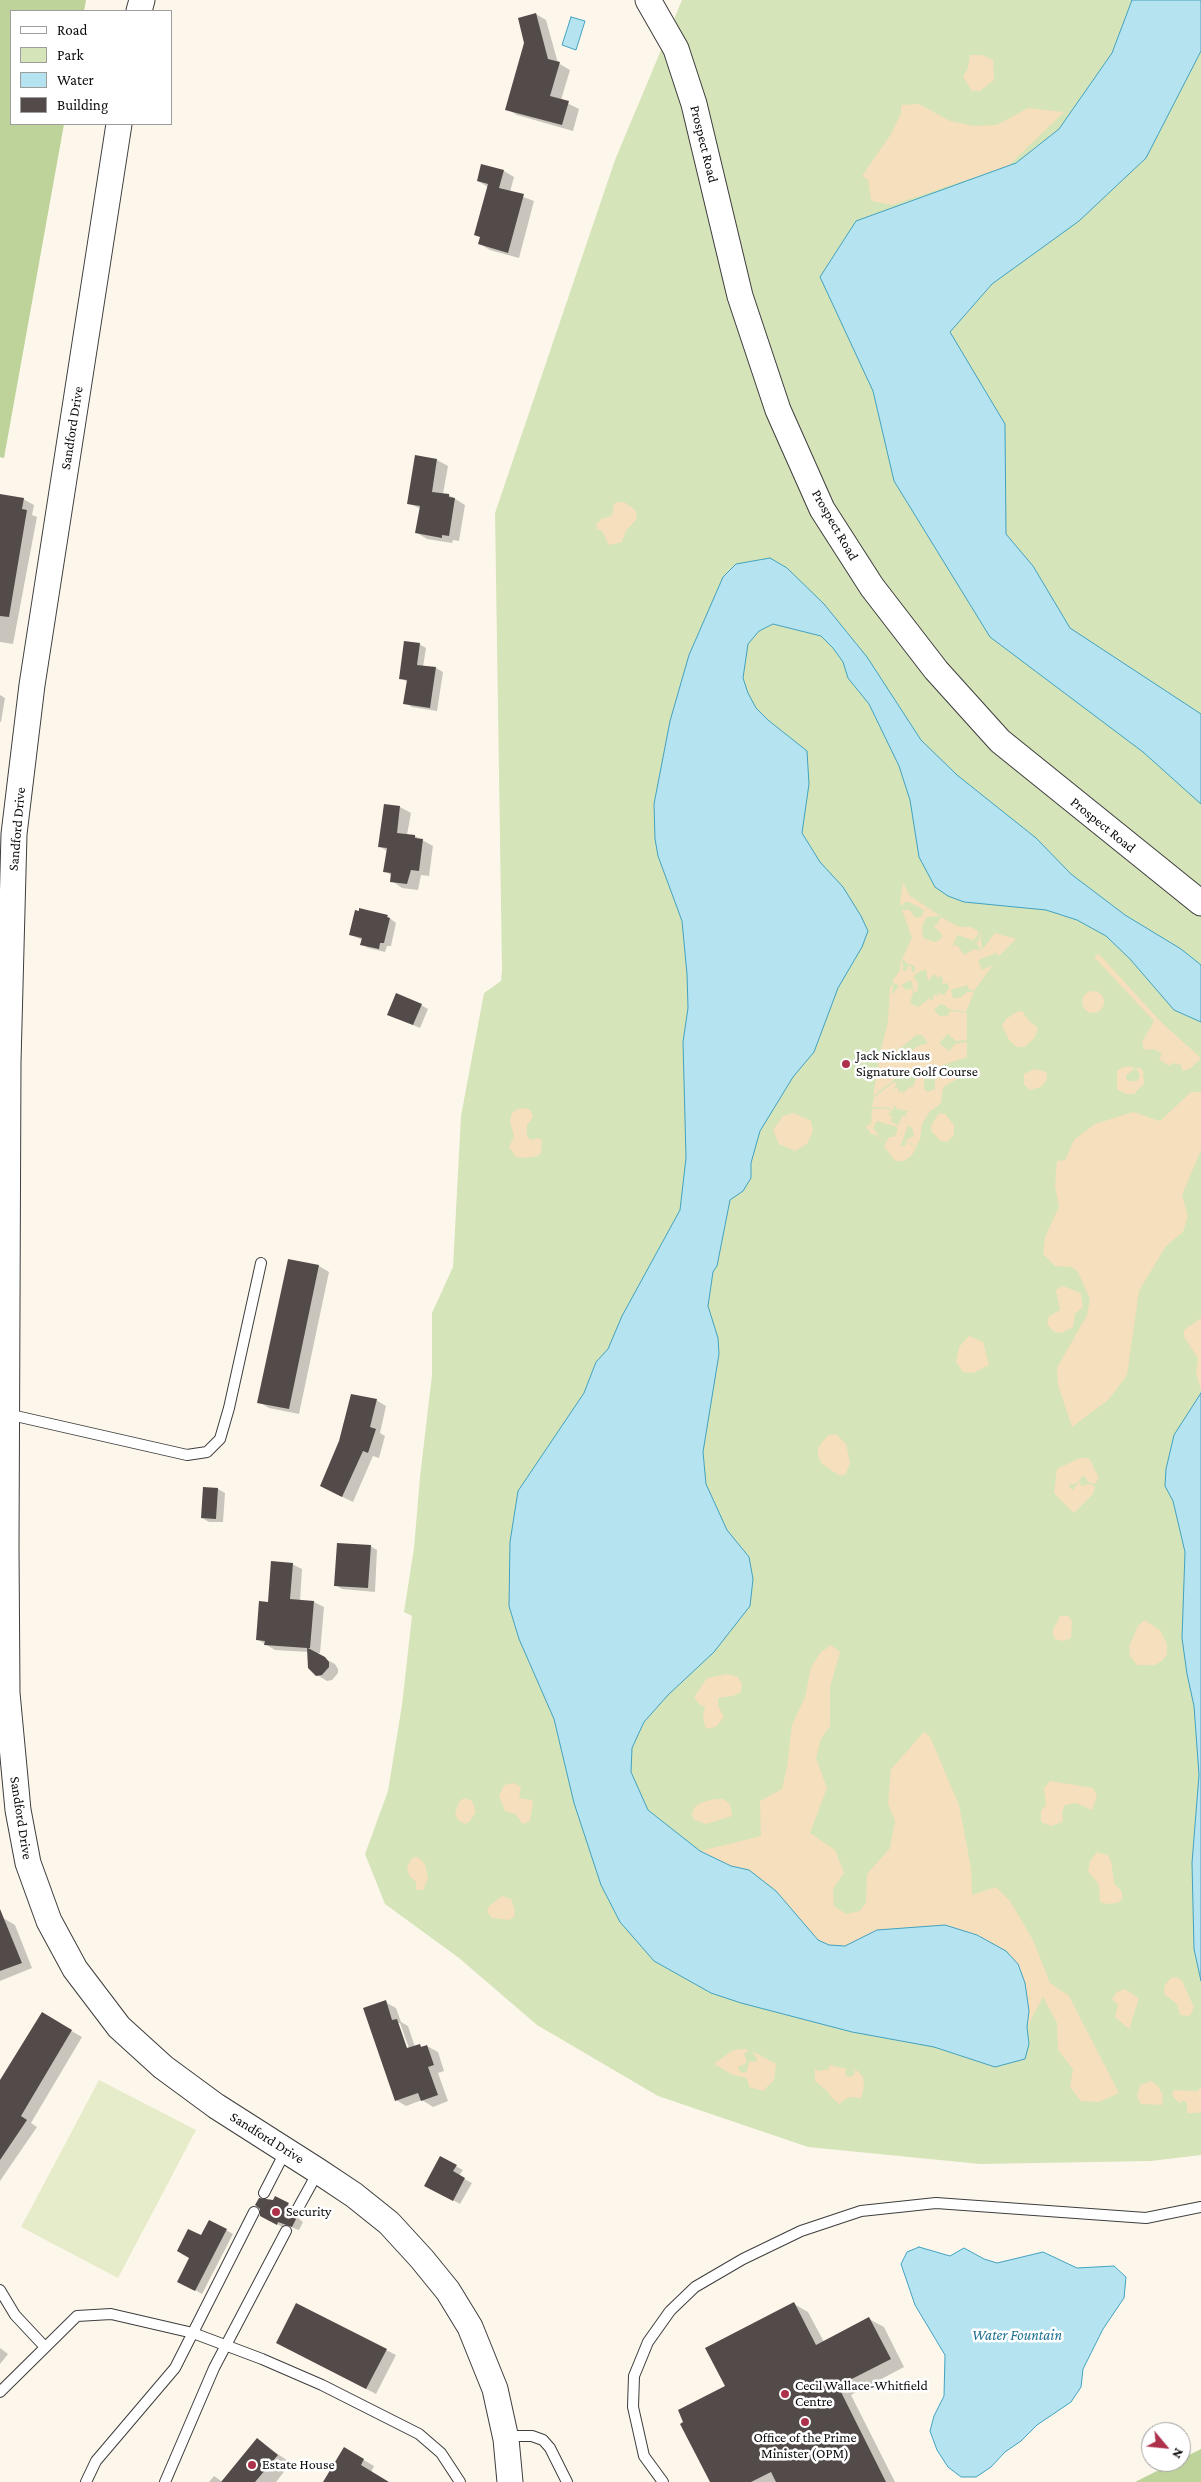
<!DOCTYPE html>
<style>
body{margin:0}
#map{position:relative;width:1201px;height:2482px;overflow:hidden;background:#fdf7eb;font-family:"Crimson Pro",serif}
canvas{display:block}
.legend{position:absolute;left:10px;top:10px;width:162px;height:115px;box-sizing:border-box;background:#fff;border:1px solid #9d9d9d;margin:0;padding:6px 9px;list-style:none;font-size:15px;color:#0b0b0b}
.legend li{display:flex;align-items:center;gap:10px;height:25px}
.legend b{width:25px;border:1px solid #9d9d9d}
.north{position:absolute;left:1141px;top:2422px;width:50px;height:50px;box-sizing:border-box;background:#fff;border:1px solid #9d9d9d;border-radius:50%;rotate:118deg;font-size:14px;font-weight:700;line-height:20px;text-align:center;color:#0b0b0b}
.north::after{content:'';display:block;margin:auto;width:18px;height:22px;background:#ae314b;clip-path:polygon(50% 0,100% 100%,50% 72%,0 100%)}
</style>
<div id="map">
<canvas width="1201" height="2482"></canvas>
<ul class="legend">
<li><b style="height:6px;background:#fff"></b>Road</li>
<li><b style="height:14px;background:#d6e4b9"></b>Park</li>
<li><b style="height:14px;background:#b5e3f0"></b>Water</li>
<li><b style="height:14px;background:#534b49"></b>Building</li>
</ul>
<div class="north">N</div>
</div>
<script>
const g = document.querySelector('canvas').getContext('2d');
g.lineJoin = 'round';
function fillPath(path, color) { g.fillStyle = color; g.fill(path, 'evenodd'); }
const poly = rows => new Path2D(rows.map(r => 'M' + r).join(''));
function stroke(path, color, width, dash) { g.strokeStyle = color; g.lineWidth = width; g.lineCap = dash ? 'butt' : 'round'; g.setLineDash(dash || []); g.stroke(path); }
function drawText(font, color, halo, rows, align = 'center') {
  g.font = font + ' "Crimson Pro",serif'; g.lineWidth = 5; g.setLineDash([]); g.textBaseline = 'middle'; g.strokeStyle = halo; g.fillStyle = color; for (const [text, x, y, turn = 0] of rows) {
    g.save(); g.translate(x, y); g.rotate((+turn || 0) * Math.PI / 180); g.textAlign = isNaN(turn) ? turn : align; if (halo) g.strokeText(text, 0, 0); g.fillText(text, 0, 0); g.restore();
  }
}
fillPath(poly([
 [682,0,1201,0,1201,2155,1151,2161,980,2164,808,2147,658,2096,537,2025,459,1958,385,1904,365,1854,388,1791,402,1705,412,1616,404,1612,414,1548,420,1477,432,1375,432,1313,453,1267,461,1116,484,993,501,981,502,971,495,513,615,160]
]), '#d6e4b9');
fillPath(poly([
 [0,0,86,0,84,11,11,11,11,124,64,124,4,458,0,457],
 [1201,2449,1201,2482,1135,2482,1175,2462,1181,2462,1181,2459]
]), '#bdd399');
fillPath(poly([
 [970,55,982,55,993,60,994,80,980,91,972,91,963,77,968,68],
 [919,104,950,121,974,126,997,125,1028,108,1064,112,1008,166,892,205,871,201,868,180,862,176,891,134,901,113,901,105],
 [617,502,624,502,635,510,637,514,636,520,626,531,622,542,609,545,602,531,597,529,596,525,601,519,612,516,614,504],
 [903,882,909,895,940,916,927,917,922,926,923,938,935,942,941,939,942,934,933,926,937,925,941,917,959,927,971,927,978,931,977,937,974,938,975,941,958,935,952,946,957,945,964,955,974,949,981,951,976,941,979,941,980,930,982,950,995,933,1016,939,999,956,996,953,978,960,982,970,993,965,974,991,969,989,967,985,951,990,953,999,961,997,967,992,974,992,966,1012,949,1009,945,1005,940,1004,934,1010,940,1016,947,1016,950,1011,967,1013,967,1040,956,1041,948,1034,939,1043,949,1051,955,1044,967,1042,967,1057,928,1070,924,1080,924,1089,928,1092,935,1089,935,1079,946,1071,952,1073,955,1071,965,1072,961,1077,943,1087,941,1103,929,1112,922,1124,920,1139,916,1147,906,1140,914,1136,912,1128,908,1126,900,1147,906,1145,906,1141,916,1148,912,1155,904,1161,895,1161,884,1146,889,1137,894,1137,897,1132,897,1127,877,1121,873,1128,885,1144,877,1135,871,1134,866,1126,871,1124,872,1109,889,1109,891,1112,887,1116,892,1115,891,1122,898,1125,902,1116,907,1117,905,1115,909,1111,897,1109,895,1106,893,1106,894,1111,889,1108,872,1107,874,1097,894,1082,897,1084,893,1090,898,1087,899,1094,900,1090,903,1093,910,1087,913,1087,918,1073,914,1070,908,1072,901,1069,896,1074,894,1080,873,1096,881,1051,889,1054,902,1048,904,1054,907,1056,916,1047,928,1043,922,1035,916,1035,902,1047,893,1051,890,1048,889,1051,881,1050,888,1021,890,987,893,984,892,995,899,986,892,982,900,970,901,960,903,963,903,971,907,971,908,966,911,966,912,972,915,971,915,966,908,964,902,959,912,938,902,910,910,910,915,918,921,917,924,910,909,902,904,902,902,906,900,902],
 [926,970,928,981,934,974,938,978,941,975,943,980,942,984,948,983,949,988,944,995,937,993,939,997,934,994,933,1001,930,998,918,1007,910,1003,913,993,912,988,906,990,901,985,911,980,914,992,917,992,918,983,913,977,920,971],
 [1099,954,1162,1023,1201,1058,1191,1068,1183,1071,1181,1065,1173,1063,1169,1066,1159,1059,1162,1054,1154,1049,1144,1050,1142,1042,1154,1021,1094,957],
 '1082 1002a11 11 0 1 1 22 0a11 11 0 1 1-22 0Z',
 [1022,1011,1028,1020,1038,1028,1035,1037,1025,1047,1017,1047,1009,1040,1002,1025,1006,1019,1016,1012],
 [1128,1066,1135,1068,1126,1076,1127,1081,1137,1081,1140,1076,1136,1068,1140,1068,1143,1071,1144,1084,1134,1094,1126,1094,1117,1089,1117,1071,1121,1068],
 [1034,1069,1046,1072,1047,1079,1041,1087,1030,1090,1024,1084,1024,1074],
 [1191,1092,1201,1092,1201,1150,1182,1195,1188,1216,1183,1232,1166,1246,1139,1291,1127,1375,1109,1399,1072,1427,1058,1385,1057,1368,1087,1315,1090,1299,1078,1272,1072,1267,1055,1266,1043,1254,1045,1237,1059,1207,1055,1186,1057,1161,1065,1160,1074,1140,1095,1124,1133,1112,1160,1121],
 [525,1108,531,1110,533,1117,527,1125,527,1137,532,1140,538,1138,542,1140,541,1153,538,1156,526,1158,516,1157,509,1147,514,1136,510,1122,512,1113,517,1109],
 [793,1113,811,1121,813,1131,807,1144,795,1151,779,1144,773,1130,783,1116],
 [939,1113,945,1114,954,1125,954,1135,947,1142,941,1141,932,1132,931,1126],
 [1063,1286,1081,1293,1083,1307,1075,1314,1073,1327,1062,1333,1054,1332,1047,1324,1049,1316,1060,1310,1056,1290],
 [1201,1318,1201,1390,1196,1373,1198,1358,1184,1337,1184,1330],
 [969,1336,983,1342,989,1365,973,1373,963,1372,956,1362,959,1347],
 [836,1434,846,1444,850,1463,846,1474,840,1476,822,1464,818,1456,818,1448,823,1441,829,1435],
 [1080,1458,1089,1458,1099,1478,1095,1484,1088,1482,1084,1475,1075,1484,1070,1484,1069,1487,1073,1490,1080,1480,1081,1486,1088,1484,1095,1486,1093,1494,1074,1513,1054,1493,1057,1469],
 [1060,1616,1068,1616,1072,1621,1071,1638,1063,1641,1055,1639,1052,1632],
 [1144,1620,1160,1630,1167,1644,1167,1654,1162,1661,1155,1665,1137,1665,1130,1656,1129,1646,1138,1626],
 [831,1645,840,1652,830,1687,830,1726,821,1739,816,1758,827,1788,810,1833,835,1850,844,1873,833,1889,834,1906,846,1914,860,1911,866,1903,867,1874,890,1848,895,1821,888,1804,891,1769,924,1732,930,1737,959,1805,971,1868,972,1895,996,1887,1010,1901,1033,1940,1050,1983,1069,1996,1119,2093,1099,2102,1081,2101,1070,2087,1073,2069,1058,2050,1057,2023,1043,1997,1027,2027,1029,2011,877,1930,845,1946,829,1945,818,1940,776,1891,749,1871,731,1866,700,1851,761,1836,760,1801,782,1789,787,1767,792,1725,805,1697,811,1667,821,1652],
 [728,1674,738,1677,742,1684,741,1692,733,1696,718,1698,718,1706,724,1717,717,1726,708,1729,705,1726,703,1716,705,1707,699,1704,694,1697,707,1678],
 [1050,1781,1093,1788,1097,1796,1092,1810,1076,1803,1065,1805,1062,1812,1063,1821,1057,1824,1051,1826,1041,1822,1041,1811,1046,1805,1044,1788],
 [514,1783,521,1787,519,1798,532,1800,533,1803,530,1821,523,1824,515,1814,505,1811,499,1796,504,1785],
 [464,1798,472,1801,476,1812,470,1821,465,1824,458,1820,455,1814,459,1802],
 [715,1799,723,1799,730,1804,732,1816,706,1824,693,1819,692,1813,695,1807,700,1803],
 [1097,1852,1107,1855,1111,1861,1114,1883,1122,1892,1122,1899,1118,1903,1105,1904,1100,1901,1099,1885,1088,1871,1090,1861],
 [418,1857,425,1864,428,1879,423,1890,416,1890,416,1882,409,1875,407,1867,412,1858],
 [502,1896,511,1899,515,1911,514,1917,509,1920,492,1918,487,1912,489,1906],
 [1177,1977,1182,1981,1194,2007,1190,2016,1180,2015,1177,2004,1164,1994,1165,1985,1171,1978],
 [1124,1989,1139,1998,1129,2029,1115,2017,1118,2005,1112,1999,1117,1992],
 [745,2049,749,2050,744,2054,747,2061,745,2064,738,2067,741,2073,747,2071,749,2062,758,2061,752,2051,776,2064,774,2080,763,2091,749,2087,747,2078,733,2075,714,2064,733,2050],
 [829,2065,847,2069,845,2073,847,2077,854,2075,855,2071,850,2067,859,2072,863,2077,864,2087,861,2098,849,2097,839,2104,831,2097,829,2093,815,2081,815,2069,820,2071,829,2069],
 [1151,2081,1157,2085,1163,2095,1162,2105,1141,2104,1137,2097,1140,2085],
 [1201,2088,1201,2111,1198,2113,1187,2113,1187,2103,1184,2100,1179,2103,1172,2095,1174,2090,1197,2091]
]), '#f5dfbc');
fillPath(poly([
 [99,2080,196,2130,118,2278,21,2227]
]), '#e6ecc9');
const water = poly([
 [1132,0,1201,0,1201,51,1146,158,1079,221,992,284,950,332,1005,424,1006,534,1033,566,1070,628,1201,714,1201,804,1143,752,990,637,894,481,873,391,820,277,856,221,1016,163,1059,129,1112,53,1132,0],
 [571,17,585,21,576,50,562,45,571,17],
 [770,558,787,568,824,604,867,657,921,740,957,775,1036,838,1071,874,1125,915,1181,949,1201,965,1201,1022,1174,1010,1130,959,1106,936,1077,920,1046,910,964,902,948,896,935,887,919,857,910,800,899,766,869,704,848,678,843,662,833,648,821,636,773,624,759,631,748,644,743,678,748,693,756,708,768,720,807,751,809,784,802,833,820,862,843,887,861,916,868,931,862,947,838,988,814,1052,793,1077,760,1131,751,1163,751,1178,743,1191,730,1200,717,1266,713,1272,708,1306,718,1338,719,1354,703,1452,706,1484,727,1530,749,1557,753,1579,750,1606,714,1652,668,1695,644,1722,632,1748,631,1772,648,1810,700,1851,731,1866,749,1870,776,1891,818,1940,829,1945,845,1946,877,1930,945,1925,977,1935,1006,1951,1018,1964,1025,1983,1029,2011,1027,2027,1029,2044,1025,2059,995,2067,934,2047,852,2032,741,2003,711,1993,654,1961,620,1922,601,1885,574,1803,554,1719,519,1639,509,1606,510,1542,518,1491,584,1393,596,1362,608,1349,622,1316,680,1210,686,1158,683,1042,688,1008,687,974,682,921,658,856,655,839,654,804,670,721,689,655,723,577,736,564,770,558],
 [1201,1393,1201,1981,1194,1949,1192,1863,1199,1775,1194,1706,1187,1674,1182,1638,1185,1552,1173,1501,1165,1486,1166,1469,1174,1435,1201,1393],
 [919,2247,950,2256,964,2248,984,2259,997,2263,1043,2252,1077,2268,1114,2266,1126,2277,1124,2298,1103,2329,1083,2369,1081,2387,1071,2402,1037,2425,1021,2441,1005,2452,991,2467,976,2477,961,2477,948,2467,937,2450,930,2431,934,2416,944,2396,945,2355,915,2305,901,2264,907,2252,919,2247]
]);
fillPath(water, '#b5e3f0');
stroke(water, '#42a2c0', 1);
fillPath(poly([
 [536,14,546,20,558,63,570,70,561,100,579,109,573,131,517,115,507,109],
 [482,165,504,171,514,177,510,192,534,201,519,258,490,250,480,244,481,238,476,234,488,187,478,181],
 [416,456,437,460,448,466,443,494,449,495,465,505,459,541,453,540,452,543,427,539,417,533,421,509,408,503],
 [0,495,23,499,34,505,32,515,37,517,13,644,0,642],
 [419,644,426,648,423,667,436,668,443,672,437,711,412,707,405,703,408,682,400,678],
 [0,695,5,698,1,722,0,722],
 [385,805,400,807,411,813,407,835,415,836,433,846,429,876,421,875,418,890,402,888,392,881,392,876,385,871,387,851,379,846],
 [387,916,396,923,391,946,387,946,385,952,368,948,361,944,362,940,351,935],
 [421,1005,428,1009,420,1028,396,1018],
 [289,1260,319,1266,329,1272,299,1414,269,1408,259,1402],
 [376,1400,386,1406,380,1433,385,1436,379,1458,373,1456,353,1502,332,1492],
 [204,1488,218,1489,225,1493,223,1522,209,1522,202,1518],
 [370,1546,377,1550,375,1592,342,1589,335,1585],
 [292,1564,302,1569,300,1601,314,1602,324,1607,320,1653,314,1653,335,1664,338,1669,338,1673,332,1680,327,1681,317,1675,309,1652,275,1650,257,1639,269,1603],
 [5,1919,15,1925,32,1968,0,1981,0,1921],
 [385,2002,396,2008,401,2022,408,2026,415,2047,427,2046,438,2052,444,2071,438,2073,448,2101,433,2107,422,2100,406,2106,396,2100],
 [397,2023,400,2023,411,2054,408,2054],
 [42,2014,82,2037,31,2123,37,2127,0,2181,0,2099],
 [440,2158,463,2170,459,2176,472,2183,460,2204,426,2185],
 [276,2198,295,2208,292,2213,303,2222,299,2230,285,2225,284,2228,261,2215],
 [210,2221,233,2234,202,2294,179,2281],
 [794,2304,808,2312,824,2342,869,2319,884,2327,904,2367,851,2395,895,2482,711,2482,726,2387],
 [0,2348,8,2354,0,2364],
 [287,2348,386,2350,396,2355,376,2394],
 [257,2440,291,2463,276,2482,209,2482,214,2476,223,2482],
 [345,2449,374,2466,371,2472,386,2482,325,2482]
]), '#0003');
fillPath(poly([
 [536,13,548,59,560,62,550,96,569,101,562,125,505,110,524,43,518,18],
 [481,164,504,170,499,188,524,194,508,253,478,244,480,237,474,235,488,184,477,181],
 [415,455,437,459,432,492,449,494,449,497,455,498,449,536,442,535,442,538,415,533,420,506,407,504],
 [0,494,24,498,22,509,27,510,9,617,0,616],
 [404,641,420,643,417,665,436,667,430,708,403,704,407,680,399,679],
 [384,804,400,806,397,833,415,835,415,838,423,839,419,871,411,870,407,884,390,882,391,873,383,872,387,848,378,847],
 [359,908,388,915,387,917,390,918,384,943,380,943,379,949,360,945,362,938,349,935,355,910,359,911],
 [396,993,422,1004,413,1025,387,1015],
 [288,1259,319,1265,289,1409,257,1403],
 [351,1394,377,1399,370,1427,376,1429,368,1453,363,1451,342,1497,320,1486,339,1441],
 [203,1487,218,1488,216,1519,201,1518],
 [337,1543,371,1545,368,1588,334,1586],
 [271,1561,293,1563,290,1599,314,1601,310,1648,308,1648,325,1657,329,1662,329,1667,322,1675,316,1676,308,1668,307,1648,264,1645,265,1641,256,1640,259,1601,268,1602],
 [0,1909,22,1963,0,1971],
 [386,2000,392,2020,397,2019,407,2048,420,2044,421,2047,427,2045,434,2065,428,2067,438,2095,421,2101,418,2093,395,2101,363,2008],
 [42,2012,72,2030,21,2116,27,2120,0,2160,0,2080],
 [440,2156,457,2165,453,2171,465,2178,453,2201,424,2186],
 [275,2196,289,2203,286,2208,297,2217,292,2227,278,2222,277,2225,260,2216,260,2209,255,2205,259,2198,273,2200],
 [209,2220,227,2229,195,2291,177,2282,189,2258,177,2251,188,2229,201,2235],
 [794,2302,816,2345,869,2317,891,2359,838,2386,886,2482,776,2482,771,2472,751,2482,710,2482,680,2424,683,2422,678,2410,725,2386,705,2348],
 [296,2303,387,2349,366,2389,276,2343],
 [257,2438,278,2455,255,2482,221,2482],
 [344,2447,364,2459,361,2465,389,2482,323,2482]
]), '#534b49');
const service = poly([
 [7,1414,187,1455,207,1452,220,1439,229,1408,261,1263],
 [264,2193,286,2150],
 [297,2210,318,2172],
 [0,2290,15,2315,44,2346],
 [0,2392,77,2316,111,2314,193,2333,262,2359,322,2385,419,2434,441,2453,460,2482],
 [506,2439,516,2436,532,2436,543,2440,550,2448,567,2482],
 [86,2482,96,2461,175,2368,254,2212],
 [165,2482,214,2368,286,2231],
 [663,2482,644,2456,633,2407,634,2376,648,2342,670,2311,695,2287,743,2259,801,2231,861,2211,936,2203,1146,2218,1201,2207]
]);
const tertiary = poly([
 [648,0,676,49,694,104,740,296,778,410,822,509,872,587,936,670,1000,741,1201,903],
 [139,11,142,0],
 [119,124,32,685,14,834,8,1062,6,1547,7,1693,18,1810,28,1863,49,1921,75,1969,119,2027,163,2067,216,2106,318,2171,354,2195,389,2223,422,2259,448,2291,470,2327,495,2389,506,2439,510,2482]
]);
stroke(service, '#3e3e3e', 12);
stroke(tertiary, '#3e3e3e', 27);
stroke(service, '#fff', 10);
stroke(tertiary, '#fff', 25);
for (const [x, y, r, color] of [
 [846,1064,5,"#ae314b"],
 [276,2212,5,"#ae314b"],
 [785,2394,5,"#ae314b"],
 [805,2422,5,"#ae314b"],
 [252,2465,5,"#ae314b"]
]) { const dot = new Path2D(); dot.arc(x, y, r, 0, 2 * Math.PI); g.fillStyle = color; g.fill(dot); stroke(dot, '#fff', 2); }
drawText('14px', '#0b0b0b', '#fff', [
 ["Prospect Road",704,144,76],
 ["Sandford Drive",72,428,-81],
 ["Prospect Road",835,525,60],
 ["Prospect Road",1103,825,39],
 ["Sandford Drive",17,829,-85],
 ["Sandford Drive",21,1818,81],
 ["Sandford Drive",267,2138,32]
]);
drawText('14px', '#0b0b0b', '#fff', [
 ["Jack Nicklaus",856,1056],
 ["Signature Golf Course",856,1072],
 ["Security",286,2212],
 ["Cecil Wallace-Whitfield",795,2386],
 ["Centre",795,2402],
 ["Office of the Prime",805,2438,"center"],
 ["Minister (OPM)",805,2454,"center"],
 ["Estate House",262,2465]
], 'left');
drawText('italic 15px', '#217291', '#fff', [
 ["Water Fountain",1017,2335]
]);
</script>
